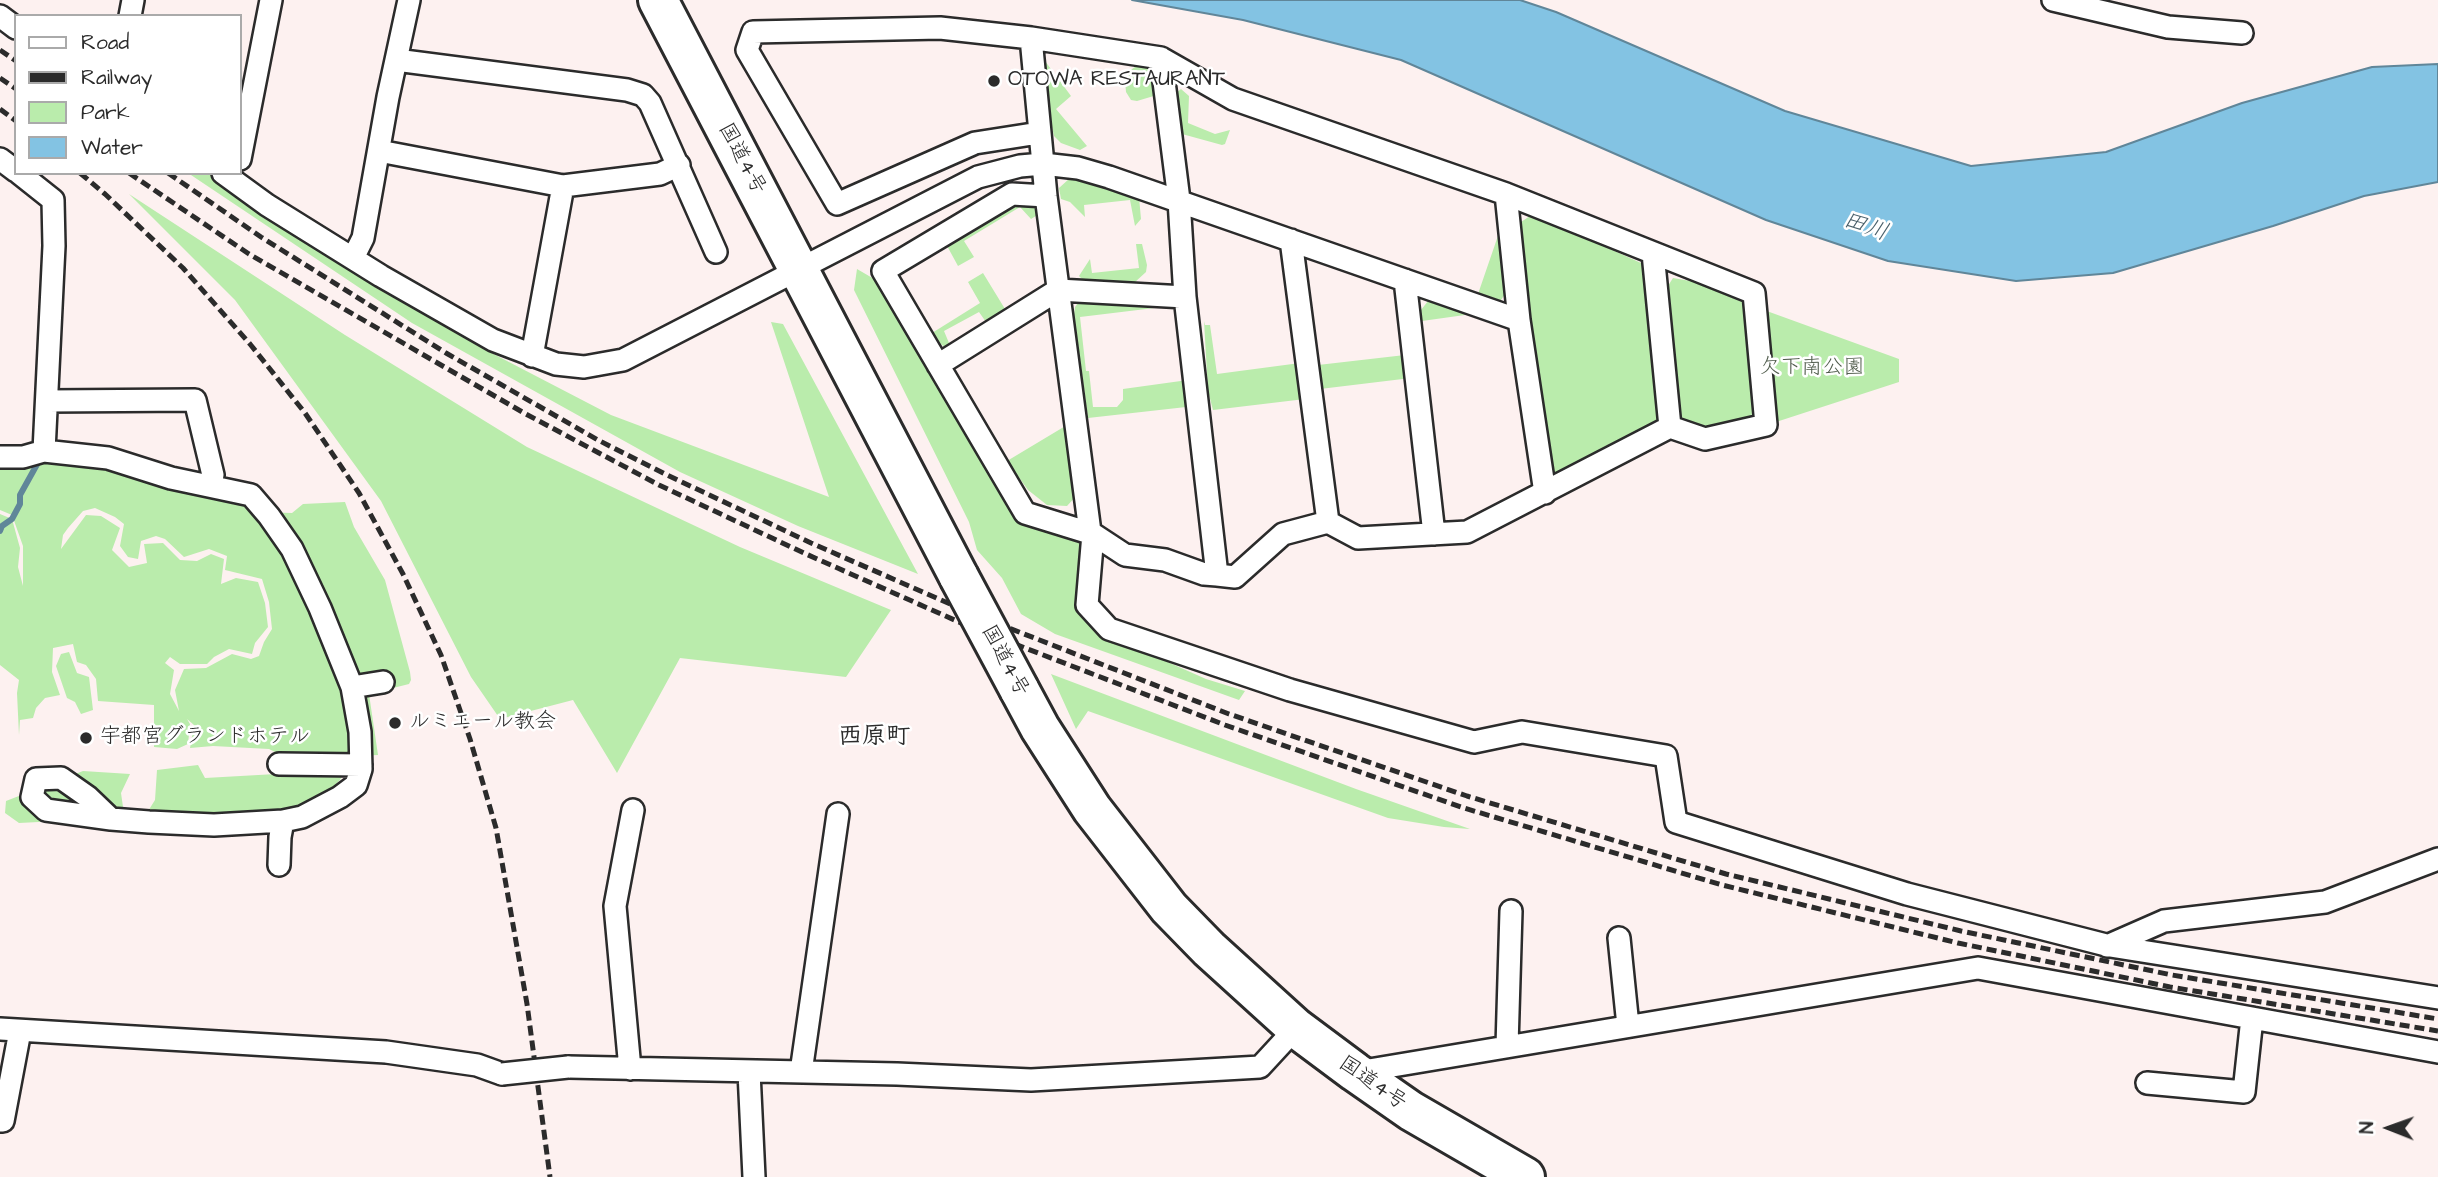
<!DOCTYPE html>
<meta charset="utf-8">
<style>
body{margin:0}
#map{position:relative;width:2438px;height:1177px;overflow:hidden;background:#fdf1f0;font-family:"Architects Daughter",sans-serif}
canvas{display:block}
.legend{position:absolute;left:14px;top:14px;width:228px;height:161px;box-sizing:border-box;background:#fff;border:2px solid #aaa;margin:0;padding:9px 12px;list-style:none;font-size:21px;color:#2b2b2b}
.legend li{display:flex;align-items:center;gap:14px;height:35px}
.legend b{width:35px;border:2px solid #aaa}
.north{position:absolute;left:2354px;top:1093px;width:70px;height:70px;-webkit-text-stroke:5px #fff;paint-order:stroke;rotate:271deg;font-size:19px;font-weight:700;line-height:28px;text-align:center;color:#2b2b2b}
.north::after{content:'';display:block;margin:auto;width:24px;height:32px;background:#2b2b2b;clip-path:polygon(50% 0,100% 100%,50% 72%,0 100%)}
</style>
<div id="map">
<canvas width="2438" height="1177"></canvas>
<ul class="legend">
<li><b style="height:9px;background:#fff"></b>Road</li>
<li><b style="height:9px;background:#2b2b2b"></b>Railway</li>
<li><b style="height:19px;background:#baecac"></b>Park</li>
<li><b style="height:19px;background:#83c3e3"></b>Water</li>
</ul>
<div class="north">N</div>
</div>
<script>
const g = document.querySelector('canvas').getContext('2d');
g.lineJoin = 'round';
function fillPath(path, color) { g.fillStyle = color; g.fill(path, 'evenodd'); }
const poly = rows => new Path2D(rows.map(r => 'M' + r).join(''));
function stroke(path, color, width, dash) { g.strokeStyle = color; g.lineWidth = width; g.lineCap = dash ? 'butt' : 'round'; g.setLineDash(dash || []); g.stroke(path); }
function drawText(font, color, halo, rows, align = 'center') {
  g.font = font + ' "Architects Daughter","Klee One",sans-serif'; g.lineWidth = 5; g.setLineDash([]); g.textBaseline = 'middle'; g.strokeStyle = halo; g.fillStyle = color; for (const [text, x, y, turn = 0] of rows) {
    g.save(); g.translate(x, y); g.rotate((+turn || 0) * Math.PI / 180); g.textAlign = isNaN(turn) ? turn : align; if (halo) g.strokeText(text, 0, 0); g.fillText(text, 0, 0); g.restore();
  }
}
fillPath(poly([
 [1045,61,1071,96,1056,109,1087,146,1080,150,1061,143,1054,136,1051,123],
 [1152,64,1157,95,1137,101,1131,100,1126,92,1125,80,1129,71,1138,65],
 [1181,89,1189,96,1188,123,1215,134,1230,130,1225,144,1222,145,1182,134,1176,112,1176,93],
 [188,173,208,173,264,213,482,348,611,415,829,497,771,322,783,324,918,574,798,526,680,472,412,323],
 [1070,178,1139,197,1141,219,1135,226,1130,200,1084,205,1085,217,1070,202,1061,199,1059,188],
 [129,194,345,335,527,447,740,547,891,610,846,677,680,658,617,773,573,700,500,719,471,677,381,501,235,300],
 [1031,199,1044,211,1031,219,1020,207,964,241,974,257,958,266,946,244,1001,206],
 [1533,214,1641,263,1648,274,1662,414,1658,424,1558,478,1547,472,1518,224],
 [1501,227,1507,291,1501,300,1494,300,1478,294],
 [1136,244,1142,244,1147,265,1146,272,1134,283,1083,280,1079,276,1090,259,1092,273,1139,268],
 [857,269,881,283,1024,521,1085,539,1100,632,1206,679,1245,691,1239,700,1055,634,1021,614,1002,578,977,550,969,522,854,290],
 [983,273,1005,309,986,322,979,312,944,331,949,343,945,347,939,343,932,333,980,303,968,282],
 [1673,278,1696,282,1742,301,1750,310,1759,408,1753,418,1703,428,1692,426,1676,412,1666,289],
 [1432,296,1472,314,1422,321,1421,310],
 [1083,297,1171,306,1080,317,1086,371,1089,371,1093,407,1117,407,1123,400,1123,389,1188,380,1195,406,1088,418,1074,315,1075,307],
 [1764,310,1899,359,1899,382,1776,422],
 [1204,321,1205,325,1210,325,1217,374,1300,363,1305,399,1213,410,1208,391],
 [1405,355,1411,378,1320,389,1318,365],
 [1067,425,1078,494,1067,506,1047,505,1028,490,1007,461],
 [0,462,51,462,80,466,109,464,247,501,262,512,292,513,303,504,345,502,354,527,385,580,410,672,411,680,409,684,369,694,378,755,353,756,340,780,302,817,253,811,19,823,5,813,6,801,83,771,130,774,121,793,124,814,145,816,155,800,157,770,198,765,205,778,276,774,275,752,269,749,213,746,190,748,194,725,187,719,190,724,188,744,177,749,154,747,154,705,98,701,96,679,86,665,77,662,73,644,53,648,52,672,60,695,45,698,36,708,33,718,20,720,19,735,17,693,19,680,0,665,0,514,12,519,20,548,18,567,23,586,23,546,12,515,0,510],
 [95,508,115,517,124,524,120,546,128,557,138,559,141,541,156,536,165,539,184,557,209,549,227,556,225,570,262,579,269,602,272,629,264,642,259,656,251,659,232,654,206,668,184,669,175,690,179,711,170,694,174,670,165,663,170,657,180,664,207,664,214,657,229,649,252,654,255,643,268,627,265,603,258,582,236,578,221,584,224,559,211,554,197,561,180,560,163,543,144,544,147,563,129,567,112,550,120,528,101,516,86,515,61,549,63,535,68,528,83,511],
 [69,652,77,673,89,677,93,710,81,714,75,702,67,698,56,666,61,654],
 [1051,674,1356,789,1470,829,1444,827,1388,818,1088,711,1076,729]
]), '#baecac');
const water = poly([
 [1132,0,1520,0,1556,12,1785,111,1971,166,2106,152,2242,103,2372,67,2438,64,2438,182,2364,196,2273,226,2113,273,2016,281,1888,261,1766,220,1401,60,1243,20,1132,0]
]);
fillPath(water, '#83c3e3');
stroke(water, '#608699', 2);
stroke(poly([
 [0,531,2,526,12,519,20,504,20,495,40,459]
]), '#608699', 6);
const street = poly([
 [2053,0,2168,27,2242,33],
 [0,16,16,28],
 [130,16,133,0],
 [1031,38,1046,196,1090,532,1125,555,1165,560,1204,574,1217,575,1235,577,1283,534,1328,522,1358,538,1467,532,1670,427,1705,439,1766,425,1754,293,1506,194,1233,99,1161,58,1179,200,1185,297,1217,575],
 [396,60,627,90,643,95,650,103,716,252],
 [1039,133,975,143,837,204,747,50,753,32,940,28,1031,38,1161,58],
 [379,151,563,186,660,174,679,165],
 [0,159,16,171],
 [240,159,271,0],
 [19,173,53,200,54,246,44,451],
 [223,173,267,205,381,276,493,340,556,364,584,367,623,360,978,177,1020,166,1043,164,1078,168,1109,177,1519,320],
 [1506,194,1519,320,1545,493],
 [1046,196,1012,194,883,271,1025,513,1093,534,1087,605,1109,629,1290,690,1474,742,1522,732,1666,756,1676,822,1907,894,2110,946,2438,998],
 [1291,240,1328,522],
 [1653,253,1670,427],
 [353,258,363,238,388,97,409,0],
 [1405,280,1434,534],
 [532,356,563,186],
 [938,365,1058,290,1185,297],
 [47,401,195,400,213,475],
 [0,457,23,457,44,451,108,458,171,478,251,495,269,516,292,549,320,608,352,687,360,732,361,769,356,785,340,797,302,817,283,821,214,825,149,822,111,819,46,810,32,797,36,779,61,778,88,797,111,819],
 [352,687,383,682],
 [279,764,361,765],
 [279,865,280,837,283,821],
 [1619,938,1628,1026],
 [2107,946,2164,921,2325,902,2438,859],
 [0,1029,386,1052,477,1065,502,1074],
 [1507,1046,1511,911],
 [568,1067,897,1074,1031,1080,1260,1067,1296,1028],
 [630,1069,615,906,633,810],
 [749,1072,754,1177],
 [801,1072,838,814],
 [1357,1072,1978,968,2438,1052],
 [2147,1083,2244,1092,2252,1018],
 [0,1121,3,1121,20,1031]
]);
const highway = poly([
 [658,0,959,577],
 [1019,689,1040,728,1092,809,1169,908,1209,949,1296,1028,1355,1072,1411,1111,1525,1177]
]);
stroke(street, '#2b2b2b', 26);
stroke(highway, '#2b2b2b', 44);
stroke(street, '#fff', 21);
stroke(highway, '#fff', 38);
stroke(poly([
 [0,50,16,61],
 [0,78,16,89],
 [0,109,16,121],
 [80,173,105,194,183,268,250,344,305,413,359,493,403,574,441,655,470,739,496,828,527,1004,550,1177],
 [129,173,249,254,524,413,659,485,806,554,968,626,1225,725,1464,808,1722,885,1958,943,2170,987,2438,1031],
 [168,173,261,237,446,353,598,440,665,474,811,543,973,614,1229,714,1467,796,1726,874,1961,931,2172,975,2438,1019]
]), '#2b2b2b', 5, [10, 5]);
const streetBridge = poly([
 [502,1074,568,1067]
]);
const highwayBridge = poly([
 [959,577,1019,689]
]);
stroke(streetBridge, '#2b2b2b', 26, []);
stroke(highwayBridge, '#2b2b2b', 44, []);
stroke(streetBridge, '#fff', 21);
stroke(highwayBridge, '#fff', 38);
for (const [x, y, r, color] of [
 [994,81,7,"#2b2b2b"],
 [395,723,7,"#2b2b2b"],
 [86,738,7,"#2b2b2b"]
]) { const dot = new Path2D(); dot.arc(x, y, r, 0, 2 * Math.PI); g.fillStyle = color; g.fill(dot); stroke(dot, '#fff', 2.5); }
drawText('21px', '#2b2b2b', '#fff', [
 ["OTOWA RESTAURANT",1008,81],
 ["ルミエール教会",409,723],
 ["宇都宮グランドホテル",100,738]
], 'left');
drawText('21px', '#2b2b2b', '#fff', [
 ["国道4号",741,159,62],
 ["国道4号",1004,661,62],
 ["国道4号",1372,1084,35]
]);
drawText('21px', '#4f5b4b', '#fff', [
 ["欠下南公園",1812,369]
]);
drawText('italic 23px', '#4a606b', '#fff', [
 ["田川",1865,228,19]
]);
drawText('bold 24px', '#2b2b2b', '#fff', [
 ["西原町",874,738]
]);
</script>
